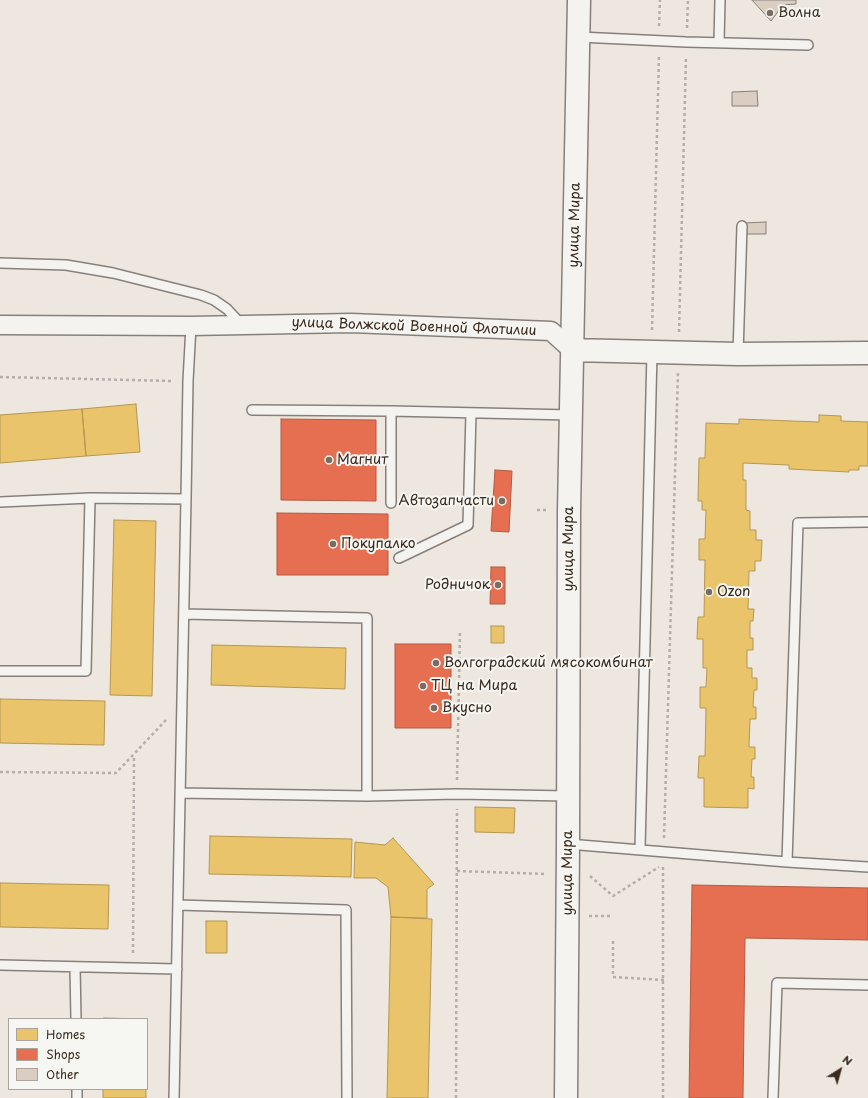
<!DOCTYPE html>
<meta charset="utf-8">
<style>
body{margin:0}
#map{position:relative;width:868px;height:1098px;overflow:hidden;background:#eee7df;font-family:"Playpen Sans",sans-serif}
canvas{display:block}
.legend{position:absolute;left:8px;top:1018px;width:140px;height:72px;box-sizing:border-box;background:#f6f6f2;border:1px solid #aba49d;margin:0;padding:5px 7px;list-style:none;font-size:12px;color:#3b2a1e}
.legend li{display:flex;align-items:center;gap:8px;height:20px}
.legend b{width:20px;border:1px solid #aba49d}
.north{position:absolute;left:820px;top:1050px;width:40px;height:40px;-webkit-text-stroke:3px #f6f6f2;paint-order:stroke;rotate:37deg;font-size:11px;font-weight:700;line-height:16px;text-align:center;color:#3b2a1e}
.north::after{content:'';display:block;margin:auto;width:14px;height:18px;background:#3b2a1e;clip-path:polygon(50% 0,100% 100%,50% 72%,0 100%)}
</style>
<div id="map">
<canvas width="868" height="1098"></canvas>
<ul class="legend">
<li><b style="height:11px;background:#e9c46a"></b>Homes</li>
<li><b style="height:11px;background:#e76f51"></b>Shops</li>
<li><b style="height:11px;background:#dacec3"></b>Other</li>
</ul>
<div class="north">N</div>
</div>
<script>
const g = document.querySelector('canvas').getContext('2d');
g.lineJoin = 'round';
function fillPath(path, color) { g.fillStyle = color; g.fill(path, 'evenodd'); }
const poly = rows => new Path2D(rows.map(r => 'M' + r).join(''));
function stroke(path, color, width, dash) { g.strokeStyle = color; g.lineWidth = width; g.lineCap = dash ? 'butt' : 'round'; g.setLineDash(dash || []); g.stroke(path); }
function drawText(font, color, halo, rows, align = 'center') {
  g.font = font + ' "Playpen Sans",sans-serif'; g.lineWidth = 4; g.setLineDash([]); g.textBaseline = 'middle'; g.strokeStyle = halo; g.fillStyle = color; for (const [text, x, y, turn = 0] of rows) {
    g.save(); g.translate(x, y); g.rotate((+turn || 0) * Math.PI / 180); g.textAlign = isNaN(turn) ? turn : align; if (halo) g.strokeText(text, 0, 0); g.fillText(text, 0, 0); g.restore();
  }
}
const homes = poly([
 [136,404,140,452,86,456,82,409,136,404],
 [82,409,86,456,0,463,0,415,82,409],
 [819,415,841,416,841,421,868,422,868,466,859,466,859,470,849,470,849,472,789,469,789,465,743,463,743,480,746,480,746,510,750,511,750,530,756,530,756,540,762,540,761,561,755,561,755,571,749,571,748,609,754,609,753,621,750,621,750,638,753,638,753,650,747,650,747,668,752,668,752,678,757,678,757,690,754,690,753,707,756,707,756,719,750,719,749,747,755,747,755,759,752,759,751,777,754,777,754,789,748,788,748,808,704,807,704,778,698,778,699,756,705,756,706,708,700,708,700,687,706,687,707,668,703,668,703,639,697,639,698,617,704,617,705,560,699,560,699,539,705,539,706,510,702,510,702,501,698,501,699,458,705,458,706,423,739,424,739,419,819,422,819,415],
 [114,520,156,521,152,696,110,695,114,520],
 [491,626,504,626,504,643,491,643,491,626],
 [212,645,346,648,345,689,211,685,212,645],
 [0,699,105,701,104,745,0,743,0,699],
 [475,807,515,808,514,833,475,832,475,807],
 [210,836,352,839,351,877,209,874,210,836],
 [393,838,434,884,427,889,427,918,391,917,388,887,376,878,354,878,355,842,385,845,393,838],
 [0,883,109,885,108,929,0,927,0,883],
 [391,917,432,919,428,1098,387,1098,391,917],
 [206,921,227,921,227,953,206,953,206,921],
 [104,1018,147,1019,104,1019,104,1018],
 [103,1089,146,1089,146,1098,103,1098,103,1089]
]);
fillPath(homes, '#e9c46a');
stroke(homes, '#b59653', 1);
const shops = poly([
 [281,419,376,420,376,501,281,500,281,419],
 [495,470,512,471,509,532,491,531,495,470],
 [277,513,388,514,388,575,277,575,277,513],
 [491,567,505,567,505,604,490,604,491,567],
 [395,644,451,644,451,728,395,728,395,644],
 [692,885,868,888,868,940,745,938,743,1098,689,1098,692,885]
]);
fillPath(shops, '#e76f51');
stroke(shops, '#b35a42', 1);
const building = poly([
 [752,0,796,0,796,4,783,5,771,21,752,0],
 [757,91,758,106,732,106,732,92,757,91],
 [766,222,766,234,744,234,744,223,766,222]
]);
fillPath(building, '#dacec3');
stroke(building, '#87807a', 1);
const lane = poly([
 [579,37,686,42,808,45],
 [719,42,720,0],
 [0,263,66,265,113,273,201,295,214,300,227,309,241,324],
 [738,354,742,226],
 [252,410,391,411,571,415],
 [186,499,188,381,191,326],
 [0,502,90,498],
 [391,503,391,411],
 [399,558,468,525,471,413],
 [184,614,367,618,367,796],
 [0,671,86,671,90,498,186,499,174,1098],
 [180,793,367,796,457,794,568,796],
 [568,844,787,862,798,523,868,522],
 [640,849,652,352],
 [787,862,868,867],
 [178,905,346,910,347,1098],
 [0,965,177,969],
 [75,967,76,1019],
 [77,1089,77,1098],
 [773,1098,777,983,868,985]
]);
const street = poly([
 [0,325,191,326,351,323,551,331,572,350]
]);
const secondary = poly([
 [572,350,738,354,868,353],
 [566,1098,568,844,569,511,579,0]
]);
stroke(lane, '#87807a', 12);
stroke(street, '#87807a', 21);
stroke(secondary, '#87807a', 25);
stroke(poly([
 [659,26,660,0],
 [687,28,688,0],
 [652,330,659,55],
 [679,332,686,57],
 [0,377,173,381],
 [537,510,548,510],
 [0,772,116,773,166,720],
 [457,780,460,632],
 [664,838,678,373],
 [457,871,547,874],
 [590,876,613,896,659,867],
 [589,916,613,916],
 [613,941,613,977,664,980],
 [133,953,134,755],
 [456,1098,457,809],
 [663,1098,663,867]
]), '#b1aeab', 2.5, [3, 3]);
stroke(lane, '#f4f3f0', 9);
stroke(street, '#f4f3f0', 18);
stroke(secondary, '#f4f3f0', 22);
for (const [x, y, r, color] of [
 [770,13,4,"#7a6c62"],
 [329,460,4,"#7a6c62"],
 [502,501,4,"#7a6c62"],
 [333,544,4,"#7a6c62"],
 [498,585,4,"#7a6c62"],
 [709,592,4,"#7a6c62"],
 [436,663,4,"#7a6c62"],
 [423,686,4,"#7a6c62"],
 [434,708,4,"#7a6c62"]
]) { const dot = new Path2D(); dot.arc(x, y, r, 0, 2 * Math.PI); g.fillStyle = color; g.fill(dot); stroke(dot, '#f6f6f2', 1.5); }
drawText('14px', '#3b2a1e', '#f6f6f2', [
 ["Волна",778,13],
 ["Магнит",337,460],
 ["Автозапчасти",494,501,"right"],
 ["Покупалко",341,544],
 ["Родничок",490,585,"right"],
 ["Ozon",717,592],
 ["Волгоградский мясокомбинат",444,663],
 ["ТЦ на Мира",431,686],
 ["Вкусно",442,708]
], 'left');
drawText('14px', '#3b2a1e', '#f6f6f2', [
 ["улица Мира",575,225,-89],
 ["улица Волжской Военной Флотилии",414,327,2],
 ["улица Мира",569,549,-90],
 ["улица Мира",568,873,-90]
]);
</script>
